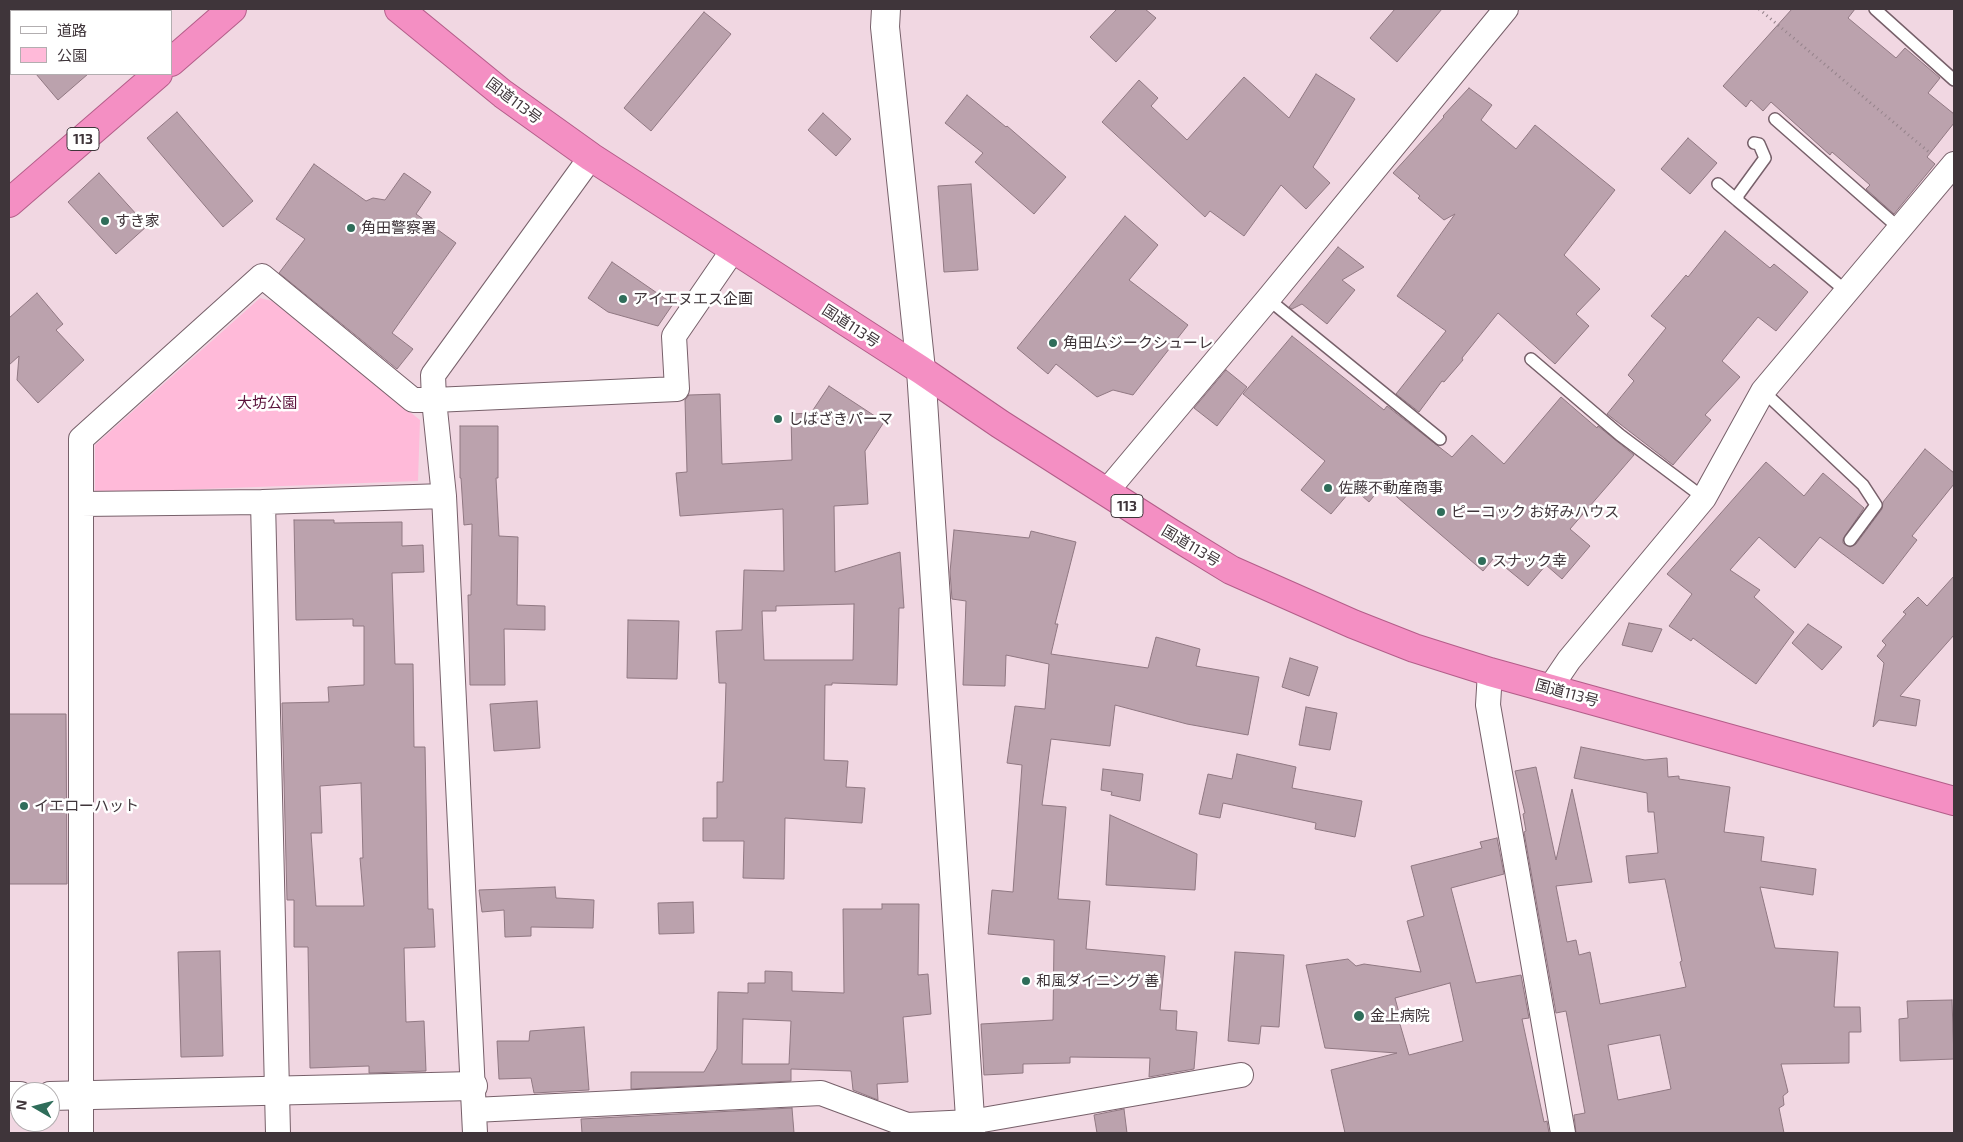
<!DOCTYPE html>
<meta charset="utf-8">
<style>
body{margin:0}
#map{position:relative;width:1963px;height:1142px;overflow:hidden;background:#f1d7e2;font-family:"Exo 2","Noto Sans JP",sans-serif}
canvas{display:block}
.frame{position:absolute;inset:0;border:10px solid #3f353a;pointer-events:none}
.legend{position:absolute;left:10px;top:10px;width:162px;height:65px;box-sizing:border-box;background:#fff;border:1px solid #b2aeb0;margin:0;padding:6px 9px;list-style:none;font-size:15px;color:#3f353a}
.legend li{display:flex;align-items:center;gap:10px;height:25px}
.legend b{width:25px;border:1px solid #b2aeb0}
.north{position:absolute;left:10px;top:1082px;width:50px;height:50px;box-sizing:border-box;background:#fff;border:1px solid #b2aeb0;border-radius:50%;rotate:278deg;font-size:14px;font-weight:700;line-height:20px;text-align:center;color:#3f353a}
.north::after{content:'';display:block;margin:auto;width:18px;height:22px;background:#2f6d5a;clip-path:polygon(50% 0,100% 100%,50% 72%,0 100%)}
</style>
<div id="map">
<canvas width="1963" height="1142"></canvas>
<div class="frame"></div>
<ul class="legend">
<li><b style="height:6px;background:#fff"></b>道路</li>
<li><b style="height:14px;background:#ffbad9"></b>公園</li>
</ul>
<div class="north">N</div>
</div>
<script>
const g = document.querySelector('canvas').getContext('2d');
g.lineJoin = 'round';
function fillPath(path, color) { g.fillStyle = color; g.fill(path, 'evenodd'); }
const poly = rows => new Path2D(rows.map(r => 'M' + r).join(''));
function stroke(path, color, width, dash) { g.strokeStyle = color; g.lineWidth = width; g.lineCap = dash ? 'butt' : 'round'; g.setLineDash(dash || []); g.stroke(path); }
function drawText(font, color, halo, rows, align = 'center') {
  g.font = font + ' "Exo 2","Noto Sans JP",sans-serif'; g.lineWidth = 5; g.setLineDash([]); g.textBaseline = 'middle'; g.strokeStyle = halo; g.fillStyle = color; for (const [text, x, y, turn = 0] of rows) {
    g.save(); g.translate(x, y); g.rotate((+turn || 0) * Math.PI / 180); g.textAlign = isNaN(turn) ? turn : align; if (halo) g.strokeText(text, 0, 0); g.fillText(text, 0, 0); g.restore();
  }
}
fillPath(poly([
 [260,298,272,301,420,420,418,481,95,493,95,445]
]), '#ffbad9');
const building = poly([
 [1117,9,1145,9,1156,18,1116,62,1090,37,1117,9],
 [1395,9,1442,9,1397,62,1370,38,1395,9],
 [1792,9,1855,9,1848,18,1896,58,1905,48,1940,78,1928,93,1954,114,1954,123,1927,157,1935,164,1894,214,1866,189,1870,185,1832,152,1830,155,1771,102,1763,111,1751,100,1746,107,1723,86,1792,9],
 [704,12,731,34,651,131,624,108,704,12],
 [36,74,88,74,58,100,36,74],
 [1316,74,1355,99,1313,167,1330,183,1306,209,1281,185,1244,236,1210,211,1205,217,1102,122,1139,80,1158,98,1151,106,1187,140,1244,77,1289,118,1316,74],
 [1469,88,1492,105,1481,120,1516,149,1535,125,1615,190,1564,255,1600,289,1576,314,1589,326,1555,364,1498,313,1462,358,1463,360,1444,382,1442,381,1419,412,1396,394,1446,331,1397,296,1455,214,1444,220,1418,198,1420,196,1393,173,1444,117,1443,116,1469,88],
 [967,95,1006,127,1007,126,1066,177,1034,214,975,162,983,153,945,123,967,95],
 [177,112,253,201,223,227,147,138,177,112],
 [823,113,851,139,836,156,808,130,823,113],
 [1688,138,1717,163,1690,194,1661,169,1688,138],
 [314,164,366,201,373,198,385,200,404,173,431,192,416,214,456,243,392,333,413,349,397,369,279,273,305,239,276,219,314,164],
 [99,173,147,226,116,254,68,202,99,173],
 [971,184,978,270,944,272,938,186,971,184],
 [1125,216,1158,245,1129,280,1188,325,1133,395,1113,390,1097,397,1056,364,1048,374,1017,348,1125,216],
 [1725,231,1770,268,1774,264,1808,292,1776,331,1758,317,1722,361,1740,377,1705,415,1711,420,1673,465,1607,414,1634,381,1628,375,1666,328,1651,316,1686,275,1688,277,1725,231],
 [1338,247,1364,267,1342,280,1355,290,1327,324,1302,304,1292,309,1289,307,1338,247],
 [612,262,673,304,658,326,608,312,588,298,612,262],
 [37,293,63,324,56,330,84,360,38,403,17,380,19,356,9,365,9,318,37,293],
 [1292,336,1384,410,1387,406,1452,457,1472,435,1504,464,1561,397,1597,428,1598,426,1634,455,1570,529,1590,546,1562,579,1546,565,1528,586,1494,558,1483,571,1383,485,1369,502,1353,488,1331,514,1301,490,1325,461,1243,394,1292,336],
 [1226,370,1247,387,1217,426,1194,408,1226,370],
 [829,386,884,422,865,451,868,504,834,506,835,572,900,552,904,608,899,608,897,685,832,683,832,685,825,685,824,760,848,761,846,787,865,788,862,823,785,818,784,879,743,878,744,841,703,841,703,818,717,818,717,782,723,782,726,683,719,683,716,631,742,630,744,570,784,571,783,509,680,516,676,473,687,472,685,400,689,395,720,394,722,464,792,460,791,414,811,413,829,386],
 [854,604,853,660,764,660,762,611,776,611,776,606,854,604],
 [460,426,498,426,498,478,496,478,499,536,518,537,517,605,545,606,545,630,504,629,505,685,470,685,468,595,471,595,472,524,464,525,461,478,460,478,460,426],
 [1925,449,1954,473,1954,484,1912,536,1917,540,1883,584,1820,537,1795,568,1759,537,1730,570,1760,590,1754,597,1794,632,1756,684,1693,638,1691,641,1669,626,1692,594,1667,574,1766,462,1804,496,1823,473,1864,508,1843,539,1843,543,1850,547,1856,544,1882,509,1883,502,1925,449],
 [294,520,334,520,334,523,402,522,402,546,423,545,424,572,392,573,395,664,413,664,414,747,425,747,428,909,433,909,435,947,404,948,406,1022,424,1021,426,1071,369,1073,369,1066,310,1068,308,947,294,947,294,900,287,900,282,703,329,702,328,687,364,685,364,626,353,626,353,619,296,620,294,520],
 [361,783,363,858,360,858,364,906,316,906,311,833,322,833,320,786,361,783],
 [954,530,1029,538,1031,531,1076,542,1055,624,1058,624,1051,654,1148,668,1156,637,1200,649,1196,666,1259,677,1248,735,1187,724,1115,705,1110,746,1051,739,1042,805,1066,807,1058,899,1090,901,1086,949,1165,956,1160,1010,1177,1011,1176,1030,1197,1032,1194,1069,1149,1077,1150,1058,1070,1057,1070,1063,1023,1064,1023,1073,984,1075,981,1024,1053,1020,1054,940,988,934,992,890,1013,892,1022,765,1007,763,1015,706,1045,709,1049,664,1006,655,1005,686,963,685,966,601,952,599,950,572,954,530],
 [1954,576,1954,635,1900,696,1920,700,1916,726,1879,720,1873,727,1884,663,1877,656,1886,645,1882,641,1906,614,1903,612,1918,597,1927,606,1954,576],
 [628,620,679,621,677,679,627,678,628,620],
 [1629,623,1662,629,1652,652,1622,645,1629,623],
 [1808,624,1842,647,1822,670,1792,643,1808,624],
 [1290,658,1318,667,1309,696,1282,687,1290,658],
 [537,701,540,748,494,751,490,704,537,701],
 [1306,707,1337,713,1330,750,1299,745,1306,707],
 [9,714,66,714,67,884,9,884,9,714],
 [1581,747,1645,760,1667,758,1668,777,1679,776,1679,779,1730,787,1724,832,1764,837,1761,861,1816,869,1813,895,1760,887,1775,948,1838,952,1834,1007,1860,1007,1861,1032,1849,1032,1849,1063,1781,1064,1788,1092,1783,1096,1784,1105,1779,1108,1784,1133,1576,1133,1574,1115,1585,1113,1566,1011,1556,1013,1524,832,1526,831,1523,814,1525,813,1515,771,1536,767,1556,860,1572,789,1592,882,1556,886,1567,942,1576,940,1579,955,1590,952,1600,1004,1686,987,1680,962,1682,961,1665,879,1629,883,1626,856,1658,853,1654,812,1648,812,1647,793,1574,778,1581,747],
 [1660,1035,1671,1089,1618,1100,1608,1045,1660,1035],
 [1237,754,1296,767,1292,788,1362,801,1355,837,1315,829,1316,823,1223,803,1220,818,1199,814,1208,774,1232,779,1237,754],
 [1103,769,1143,774,1140,801,1111,795,1112,792,1101,790,1103,769],
 [1110,815,1197,854,1195,890,1106,885,1110,815],
 [1497,838,1504,874,1451,888,1476,983,1521,975,1529,1018,1522,1019,1544,1122,1547,1121,1549,1133,1345,1133,1331,1070,1397,1053,1325,1048,1306,965,1348,959,1356,966,1364,964,1421,972,1407,921,1424,916,1411,866,1482,848,1480,842,1497,838],
 [1450,983,1463,1041,1409,1055,1397,1014,1399,1013,1395,998,1450,983],
 [555,887,556,898,594,900,593,928,531,927,531,936,505,937,504,910,482,912,479,890,555,887],
 [693,902,694,933,659,934,658,903,693,902],
 [882,904,919,904,918,975,928,974,931,1014,903,1017,908,1082,877,1084,878,1100,853,1090,851,1071,791,1069,791,1081,631,1089,631,1072,704,1072,717,1049,718,992,748,993,748,983,765,983,765,971,792,972,792,991,844,993,843,909,882,909,882,904],
 [743,1019,791,1021,789,1064,742,1064,743,1019],
 [220,951,223,1056,181,1057,178,952,220,951],
 [1235,952,1284,955,1279,1027,1261,1026,1259,1044,1228,1041,1235,952],
 [1952,1000,1954,1059,1900,1061,1899,1019,1908,1018,1907,1001,1952,1000],
 [584,1027,589,1090,534,1093,531,1078,499,1079,497,1041,529,1041,530,1031,584,1027],
 [792,1108,794,1133,582,1133,581,1119,792,1108],
 [1124,1109,1127,1133,1097,1133,1094,1115,1124,1109]
]);
fillPath(building, '#bba2ad');
stroke(building, '#907882', 1);
const service = poly([
 [1875,9,1954,80],
 [1775,119,1899,228],
 [1754,143,1759,144,1765,158,1738,195,1738,201,1846,291],
 [1718,184,1738,201],
 [1268,299,1440,439],
 [1531,359,1620,435,1704,498],
 [1763,391,1863,485,1876,505,1850,540]
]);
const minor = poly([
 [1106,492,1268,299,1506,9],
 [81,504,263,502],
 [1490,672,1488,705,1563,1133],
 [1550,688,1569,660,1704,498,1763,391,1954,164],
 [474,1110,821,1093,907,1125,971,1122,1241,1075],
 [81,1133,81,439,262,276,413,400,434,400,433,375,591,157],
 [278,1133,263,502,444,496],
 [475,1133,444,496,434,400,677,389,674,336,733,250]
]);
const tertiary = poly([
 [886,9,885,27,921,370,971,1133],
 [9,1096,20,1096],
 [50,1096,473,1086]
]);
const trunk = poly([
 [399,9,503,94,591,157,921,370,1000,424,1169,532,1231,570,1353,624,1414,648,1490,672,1954,801],
 [171,62,232,9],
 [9,203,158,74]
]);
stroke(service, '#77606a', 14);
stroke(minor, '#77606a', 26);
stroke(tertiary, '#77606a', 30);
stroke(trunk, '#b35d89', 30);
stroke(poly([
 [1759,9,1930,153]
]), '#95838b', 3, [1, 4]);
stroke(service, '#fff', 11);
stroke(minor, '#fff', 24);
stroke(tertiary, '#fff', 28);
stroke(trunk, '#f48fc3', 28);
for (const [x, y, r, color] of [
 [105,221,5,"#2f6d5a"],
 [351,228,5,"#2f6d5a"],
 [623,299,5,"#2f6d5a"],
 [1053,343,5,"#2f6d5a"],
 [778,419,5,"#2f6d5a"],
 [1328,488,5,"#2f6d5a"],
 [1441,512,5,"#2f6d5a"],
 [1482,561,5,"#2f6d5a"],
 [24,806,5,"#2f6d5a"],
 [1026,981,5,"#2f6d5a"],
 [1359,1016,6,"#2f6d5a"]
]) { const dot = new Path2D(); dot.arc(x, y, r, 0, 2 * Math.PI); g.fillStyle = color; g.fill(dot); stroke(dot, '#fff', 2); }
for (const [x, y, w] of [
 [83,139,32],
 [1127,506,32]
]) { const box = new Path2D(); box.roundRect(x - w / 2, y - 11.5, w, 23, 4); g.fillStyle = '#fff'; g.fill(box); stroke(box, '#3f353a', 1); }
drawText('bold 14px', '#3f353a', null, [
 ["113",83,139],
 ["113",1127,506]
]);
drawText('15px', '#3f353a', '#fff', [
 ["国道113号",514,101,37],
 ["国道113号",851,326,33],
 ["国道113号",1191,546,31],
 ["国道113号",1567,693,15]
]);
drawText('15px', '#3f353a', '#fff', [
 ["すき家",115,221],
 ["角田警察署",361,228],
 ["アイエヌエス企画",633,299],
 ["角田ムジークシューレ",1063,343],
 ["しばざきパーマ",788,419],
 ["佐藤不動産商事",1338,488],
 ["ピーコック お好みハウス",1451,512],
 ["スナック幸",1492,561],
 ["イエローハット",34,806],
 ["和風ダイニング 善",1036,981],
 ["金上病院",1370,1016]
], 'left');
drawText('15px', '#5c133c', '#fff', [
 ["大坊公園",267,403]
]);
</script>
